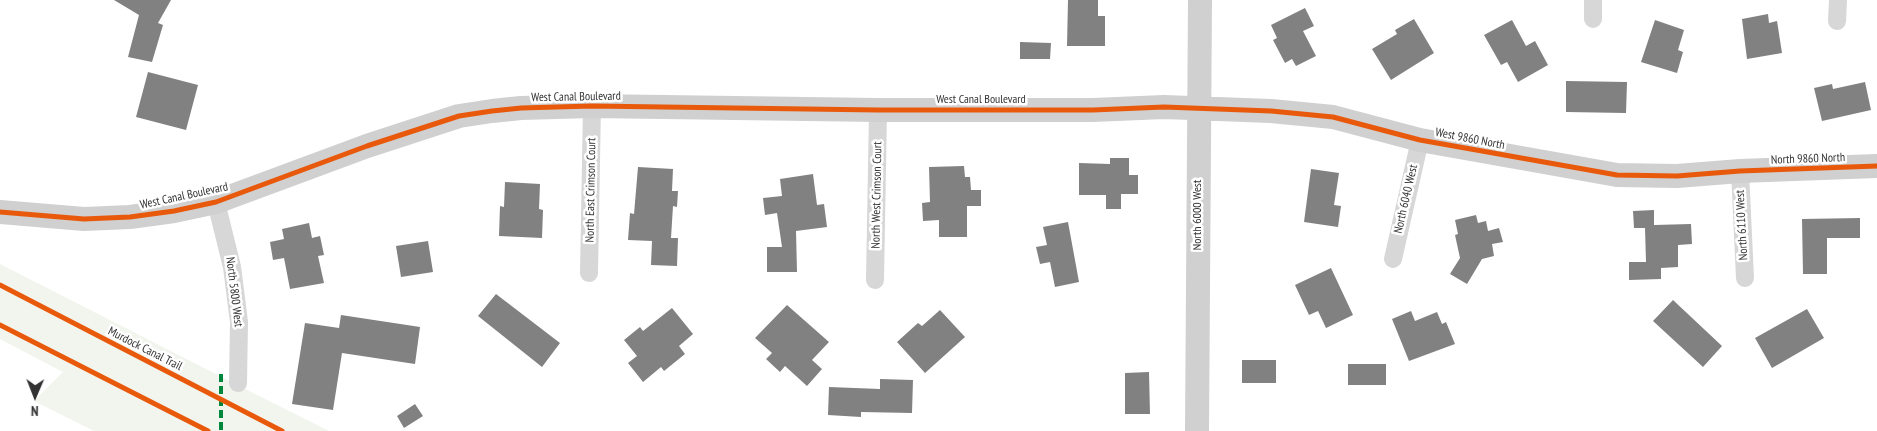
<!DOCTYPE html>
<style>
body{margin:0}
#map{position:relative;width:1877px;height:431px;overflow:hidden;background:#fff;font-family:"PT Sans Narrow",sans-serif}
canvas{display:block}
.north{position:absolute;left:10px;top:371px;width:50px;height:50px;-webkit-text-stroke:4px #fff;paint-order:stroke;rotate:181deg;font-size:14px;font-weight:700;line-height:20px;text-align:center;color:#333}
.north::after{content:'';display:block;margin:auto;width:18px;height:22px;background:#333;clip-path:polygon(50% 0,100% 100%,50% 72%,0 100%)}
</style>
<div id="map">
<canvas width="1877" height="431"></canvas>
<div class="north">N</div>
</div>
<script>
const g = document.querySelector('canvas').getContext('2d');
g.lineJoin = 'round';
function fillPath(path, color) { g.fillStyle = color; g.fill(path, 'evenodd'); }
const poly = rows => new Path2D(rows.map(r => 'M' + r).join(''));
function stroke(path, color, width, dash) { g.strokeStyle = color; g.lineWidth = width; g.lineCap = dash ? 'butt' : 'round'; g.setLineDash(dash || []); g.stroke(path); }
function drawText(font, color, halo, rows, align = 'center') {
  g.font = font + ' "PT Sans Narrow",sans-serif'; g.lineWidth = 5; g.setLineDash([]); g.textBaseline = 'middle'; g.strokeStyle = halo; g.fillStyle = color; for (const [text, x, y, turn = 0] of rows) {
    g.save(); g.translate(x, y); g.rotate((+turn || 0) * Math.PI / 180); g.textAlign = isNaN(turn) ? turn : align; if (halo) g.strokeText(text, 0, 0); g.fillText(text, 0, 0); g.restore();
  }
}
fillPath(poly([
 [0,264,261,397,329,431,94,431,34,401,63,372,0,339]
]), '#f1f5ed');
fillPath(poly([
 [114,0,171,0,158,23,163,25,152,62,128,57,139,15],
 [1068,0,1098,0,1098,16,1105,16,1105,46,1067,46],
 [1305,8,1314,26,1303,31,1316,56,1296,66,1292,59,1285,63,1273,40,1277,38,1271,25],
 [1768,14,1769,23,1777,21,1782,53,1747,59,1742,19],
 [1414,19,1434,53,1391,80,1372,49,1397,34,1395,30],
 [1512,20,1526,46,1535,41,1548,65,1518,82,1507,62,1501,65,1484,35],
 [1655,20,1684,30,1678,50,1683,52,1677,73,1641,62],
 [1020,42,1051,43,1050,59,1020,59],
 [148,72,198,85,186,130,136,117],
 [1566,81,1627,82,1626,113,1566,112],
 [1865,82,1871,110,1822,121,1814,88,1832,84,1833,89],
 [1110,158,1129,158,1129,175,1138,175,1138,194,1121,194,1121,209,1106,209,1106,195,1079,195,1079,163,1110,164],
 [964,166,965,177,970,177,971,190,981,190,981,206,967,206,967,237,939,237,939,220,923,221,922,203,930,202,929,167],
 [638,167,673,169,672,191,678,191,677,207,673,206,671,238,678,238,677,266,651,265,652,241,628,240,630,213,634,214],
 [1311,169,1339,173,1334,205,1341,206,1338,227,1304,222],
 [813,174,817,205,824,204,827,227,796,231,797,272,767,272,767,247,782,247,777,213,765,215,763,198,782,196,780,179],
 [505,182,540,184,539,209,543,210,542,238,499,236,500,206,504,207],
 [1654,210,1654,225,1691,224,1692,244,1678,245,1678,267,1661,268,1661,279,1629,280,1629,262,1646,262,1645,228,1634,228,1633,211],
 [1476,215,1478,223,1486,221,1488,231,1499,228,1503,242,1492,244,1494,256,1482,259,1467,284,1450,274,1460,258,1455,235,1458,234,1455,220],
 [1860,218,1860,238,1827,238,1827,274,1803,274,1802,219],
 [1068,222,1079,282,1055,287,1050,262,1040,264,1036,247,1047,245,1043,227],
 [309,223,312,238,320,236,324,255,318,256,324,283,290,289,284,258,273,260,270,242,284,239,282,229],
 [428,241,433,272,401,277,396,246],
 [1331,268,1353,315,1326,328,1318,311,1309,315,1295,285],
 [496,294,560,343,542,367,478,316],
 [1673,300,1722,346,1703,367,1653,321],
 [787,305,829,342,812,360,822,369,807,386,785,366,780,372,766,359,772,353,755,338],
 [672,308,693,334,679,346,685,354,664,371,661,367,643,382,628,363,637,356,624,340,640,327,643,331],
 [1807,309,1824,338,1772,368,1755,338],
 [940,310,965,337,925,373,897,342,918,323,922,326],
 [1411,311,1415,321,1437,312,1442,324,1446,322,1455,344,1409,361,1392,319],
 [341,315,420,327,415,364,342,353,333,410,292,404,305,323,339,328],
 [1242,360,1276,360,1276,383,1242,383],
 [1348,364,1386,364,1386,385,1348,385],
 [1149,372,1150,414,1125,414,1125,373],
 [880,379,913,380,912,413,861,412,861,417,828,415,829,387,880,389],
 [415,404,423,416,404,428,397,416]
]), '#818181');
stroke(poly([
 [1593,19,1593,0],
 [1837,21,1838,0],
 [1740,171,1745,278],
 [216,202,232,267,239,322,238,383],
 [1393,259,1420,140],
 [589,273,592,106],
 [875,280,878,110]
]), '#d7d7d7', 18);
stroke(poly([
 [0,212,84,219,130,217,174,211,216,202,367,146,459,116,492,111,521,108,592,106,878,110,1093,110,1164,107,1271,111,1333,117,1420,140,1617,175,1677,176,1740,171,1877,166],
 [1197,431,1200,0]
]), '#d0d0d0', 24);
stroke(poly([
 [221,374,221,431]
]), '#00873e', 4, [8, 4]);
stroke(poly([
 [0,212,84,219,130,217,174,211,216,202,367,146,459,116,492,111,521,108,592,106,878,110,1093,110,1164,107,1271,111,1333,117,1420,140,1617,175,1677,176,1740,171,1877,166],
 [0,285,282,431],
 [0,325,208,431]
]), '#e8590c', 5);
drawText('12px', '#333', '#fff', [
 ["West Canal Boulevard",576,97,-1],
 ["West Canal Boulevard",981,100],
 ["West 9860 North",1470,139,11],
 ["North 9860 North",1808,159,-2],
 ["North East Crimson Court",591,190,-89],
 ["North West Crimson Court",877,195,-89],
 ["West Canal Boulevard",184,196,-12],
 ["North 6040 West",1406,199,-77],
 ["North 6000 West",1198,215,-90],
 ["North 6110 West",1742,225,-93],
 ["North 5800 West",234,292,83],
 ["Murdock Canal Trail",145,349,27]
]);
</script>
